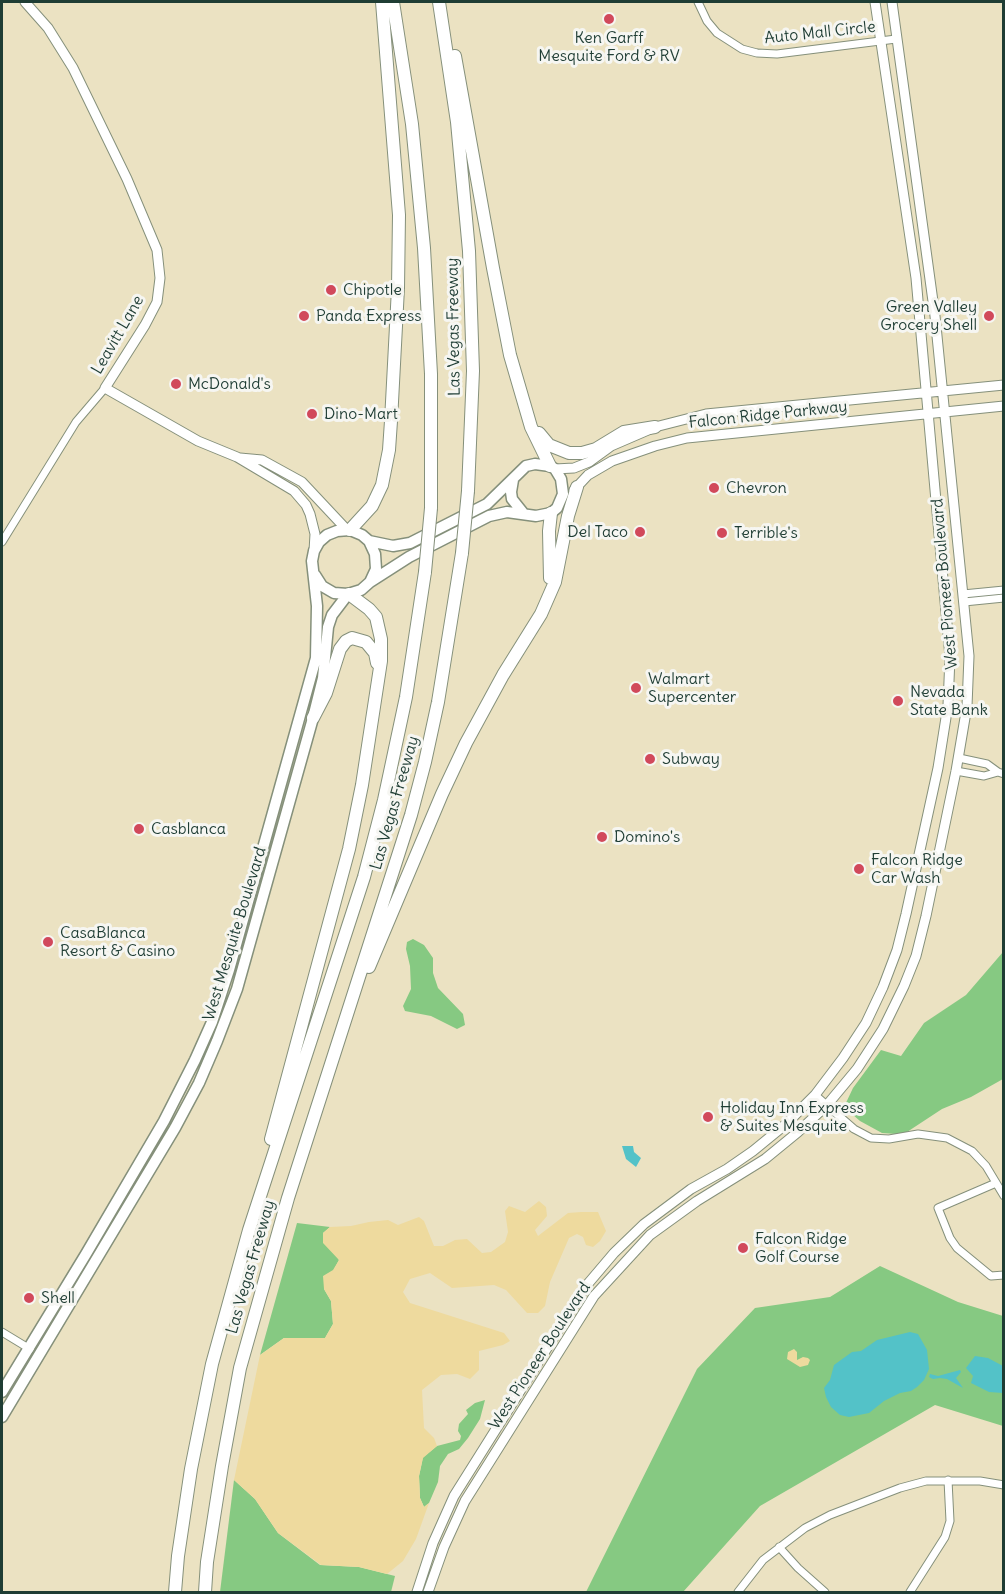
<!DOCTYPE html>
<style>
body{margin:0}
#map{position:relative;width:1005px;height:1594px;overflow:hidden;background:#ebe2c2;font-family:Delius,sans-serif}
canvas{display:block}
.frame{position:absolute;inset:0;border:3px solid #1f3d34;pointer-events:none}
</style>
<div id="map">
<canvas width="1005" height="1594"></canvas>
<div class="frame"></div>
</div>
<script>
const g = document.querySelector('canvas').getContext('2d');
g.lineJoin = 'round';
function fillPath(path, color) { g.fillStyle = color; g.fill(path, 'evenodd'); }
const poly = rows => new Path2D(rows.map(r => 'M' + r).join(''));
function stroke(path, color, width, dash) { g.strokeStyle = color; g.lineWidth = width; g.lineCap = dash ? 'butt' : 'round'; g.setLineDash(dash || []); g.stroke(path); }
function drawText(font, color, halo, rows, align = 'center') {
  g.font = font + ' Delius,sans-serif'; g.lineWidth = 6; g.setLineDash([]); g.textBaseline = 'middle'; g.strokeStyle = halo; g.fillStyle = color; for (const [text, x, y, turn = 0] of rows) {
    g.save(); g.translate(x, y); g.rotate((+turn || 0) * Math.PI / 180); g.textAlign = isNaN(turn) ? turn : align; if (halo) g.strokeText(text, 0, 0); g.fillText(text, 0, 0); g.restore();
  }
}
fillPath(poly([
 [413,939,424,945,433,958,433,973,438,988,463,1014,465,1025,457,1029,431,1016,405,1011,403,1006,411,989,410,966,406,949,407,942],
 [1003,952,1003,1079,971,1097,942,1109,907,1132,896,1134,882,1133,860,1121,844,1107,853,1088,881,1050,901,1056,924,1023,966,995],
 [297,1223,330,1227,323,1233,339,1260,324,1289,331,1301,333,1324,325,1338,284,1338,260,1355],
 [880,1266,958,1302,1003,1316,1003,1426,935,1405,760,1506,683,1592,586,1592,697,1369,755,1308,830,1297],
 [485,1400,480,1419,468,1438,459,1449,448,1454,440,1466,438,1482,429,1503,424,1507,420,1498,419,1476,423,1457,437,1446,460,1440,461,1436,458,1431,459,1424,468,1414,466,1410,475,1403],
 [234,1480,255,1499,278,1533,320,1565,359,1567,395,1576,391,1592,220,1592]
]), '#86c982');
fillPath(poly([
 [539,1201,546,1207,547,1216,535,1230,538,1236,568,1213,581,1212,598,1212,606,1231,600,1241,593,1247,586,1245,583,1237,577,1234,569,1238,550,1282,545,1306,538,1313,527,1313,506,1290,494,1285,452,1288,430,1273,410,1279,403,1292,410,1303,504,1333,510,1341,503,1345,479,1351,479,1370,470,1379,457,1374,441,1375,422,1390,424,1428,434,1438,437,1446,423,1458,419,1476,420,1498,424,1507,429,1503,416,1539,403,1561,387,1574,359,1567,321,1565,278,1533,255,1499,234,1480,260,1355,284,1338,325,1338,333,1324,331,1301,324,1289,323,1276,333,1270,339,1260,323,1243,323,1233,330,1227,351,1226,369,1222,388,1220,398,1225,419,1217,424,1221,434,1246,443,1246,455,1240,467,1239,482,1253,491,1252,505,1242,508,1232,505,1211,509,1206,525,1212],
 [794,1349,797,1352,797,1360,803,1357,808,1358,810,1360,808,1365,800,1367,787,1359,788,1352]
]), '#eeda9e');
fillPath(poly([
 [622,1146,633,1146,634,1152,641,1158,636,1167,626,1159],
 [910,1332,918,1334,927,1350,929,1369,924,1380,917,1387,911,1391,900,1393,884,1401,869,1413,849,1417,840,1415,831,1407,826,1397,824,1388,830,1380,834,1365,852,1352,861,1351,877,1340],
 [975,1356,988,1358,1003,1366,1003,1393,989,1392,971,1383,973,1376,966,1368],
 [960,1370,961,1372,956,1378,963,1388,947,1379,940,1378,933,1379,929,1377,930,1374,938,1376]
]), '#53c2c8');
const minor = poly([
 [698,2,707,21,717,33,742,49,757,53,777,54,896,39],
 [2,542,76,422,105,388],
 [963,594,1004,590],
 [964,602,1004,598],
 [959,758,987,764,998,772],
 [956,771,984,776,998,772,1004,774],
 [815,1095,854,1129,871,1138,889,1139,918,1134,947,1138,972,1151,986,1166,1004,1196],
 [996,1183,938,1208,950,1238,957,1248,991,1276,1004,1275],
 [2,1332,30,1349],
 [779,1547,798,1568,825,1592],
 [738,1592,763,1560,805,1528,830,1515,900,1488,926,1481,980,1481,1004,1485],
 [910,1592,945,1537,950,1521,948,1480]
]);
const secondary = poly([
 [25,2,48,28,73,68,127,179,157,250,160,278,157,302,145,325,105,388,198,441,237,457,294,491,306,505,310,514,315,534,314,551],
 [240,458,262,460,302,482,347,530],
 [555,469,574,468,589,462,611,446,655,427,706,414,1004,385],
 [574,490,588,475,612,461,655,446,687,438,1004,406],
 [417,1592,433,1543,454,1496,586,1286,614,1253,644,1224,691,1189,727,1169,753,1151,786,1124,815,1095,843,1058,866,1023,883,987,897,950,906,914,938,768,948,705,950,657,916,278,875,2],
 [428,1592,444,1547,465,1501,594,1296,650,1235,697,1201,765,1159,798,1132,827,1105,857,1069,883,1029,904,986,916,956,926,916,956,771,967,706,969,656,935,316,892,2]
]);
const primary = poly([
 [513,480,511,492,512,499,524,514],
 [315,575,322,586,334,593,348,594,361,590,370,582,409,557,489,516,507,512,536,516,551,513,557,508,563,494,561,479,555,469,550,466,535,464,526,466,487,504,410,543,393,546,369,541],
 [2,1392,86,1254,164,1121,195,1060,212,1022,229,970,316,658,317,606,312,561,314,551,319,542,327,535,337,531,350,530,362,535,369,541,375,554,376,569,370,582],
 [2,1417,175,1128,199,1083,217,1041,237,989,313,718,323,678,328,627,332,615,348,594]
]);
const motorway = poly([
 [393,2,412,124,424,248,431,374,431,508],
 [439,2,457,122,469,251,473,371,468,491],
 [455,56,493,268,510,355,531,427,550,466],
 [539,433,549,445,569,453,582,453,596,449,624,432,655,427],
 [350,530,372,506,382,485,389,450,391,421,398,288,399,215,382,2],
 [550,578,549,531,551,513],
 [313,718,326,693,340,649,346,641,352,638,366,642,375,653,377,663],
 [369,967,442,794,466,743,503,675,541,614,555,582,568,516,577,487],
 [271,1139,349,849,362,785,381,661,381,639,376,617,369,609,349,594],
 [175,1592,178,1556,191,1469,212,1364,249,1230,364,877,384,800,406,697,425,572],
 [205,1592,207,1562,222,1466,240,1368,288,1198,411,815,425,762,438,702,462,553]
]);
stroke(minor, '#85907b', 9);
stroke(secondary, '#85907b', 11);
stroke(primary, '#85907b', 13);
stroke(motorway, '#85907b', 14);
stroke(minor, '#fff', 7);
stroke(secondary, '#fff', 9);
stroke(primary, '#fff', 10);
stroke(motorway, '#fff', 12);
const motorwayBridge = poly([
 [462,553,468,491],
 [425,572,431,508]
]);
stroke(motorwayBridge, '#85907b', 14, []);
stroke(motorwayBridge, '#fff', 12);
for (const [x, y, r, color] of [
 [609,19,6,"#d1495b"],
 [331,290,6,"#d1495b"],
 [304,316,6,"#d1495b"],
 [989,316,6,"#d1495b"],
 [176,384,6,"#d1495b"],
 [312,414,6,"#d1495b"],
 [714,488,6,"#d1495b"],
 [640,532,6,"#d1495b"],
 [722,533,6,"#d1495b"],
 [636,688,6,"#d1495b"],
 [898,701,6,"#d1495b"],
 [650,759,6,"#d1495b"],
 [139,829,6,"#d1495b"],
 [602,837,6,"#d1495b"],
 [859,869,6,"#d1495b"],
 [48,942,6,"#d1495b"],
 [708,1117,6,"#d1495b"],
 [743,1248,6,"#d1495b"],
 [29,1298,6,"#d1495b"]
]) { const dot = new Path2D(); dot.arc(x, y, r, 0, 2 * Math.PI); g.fillStyle = color; g.fill(dot); stroke(dot, '#f6f6f2', 2); }
drawText('16px', '#1f3d34', '#f6f6f2', [
 ["Auto Mall Circle",820,33,-6],
 ["Las Vegas Freeway",454,327,-91],
 ["Leavitt Lane",118,335,-60],
 ["Falcon Ridge Parkway",768,415,-6],
 ["West Pioneer Boulevard",945,584,-95],
 ["Las Vegas Freeway",395,803,-74],
 ["West Mesquite Boulevard",235,934,-73],
 ["Las Vegas Freeway",251,1267,-74],
 ["West Pioneer Boulevard",540,1356,-57]
]);
drawText('16px', '#1f3d34', '#f6f6f2', [
 ["Ken Garff",609,38,"center"],
 ["Mesquite Ford & RV",609,56,"center"],
 ["Chipotle",343,290],
 ["Green Valley",977,307,"right"],
 ["Grocery Shell",977,325,"right"],
 ["Panda Express",316,316],
 ["McDonald's",188,384],
 ["Dino-Mart",324,414],
 ["Chevron",726,488],
 ["Del Taco",628,532,"right"],
 ["Terrible's",734,533],
 ["Walmart",648,679],
 ["Supercenter",648,697],
 ["Nevada",910,692],
 ["State Bank",910,710],
 ["Subway",662,759],
 ["Casblanca",151,829],
 ["Domino's",614,837],
 ["Falcon Ridge",871,860],
 ["Car Wash",871,878],
 ["CasaBlanca",60,933],
 ["Resort & Casino",60,951],
 ["Holiday Inn Express",720,1108],
 ["& Suites Mesquite",720,1126],
 ["Falcon Ridge",755,1239],
 ["Golf Course",755,1257],
 ["Shell",41,1298]
], 'left');
</script>
